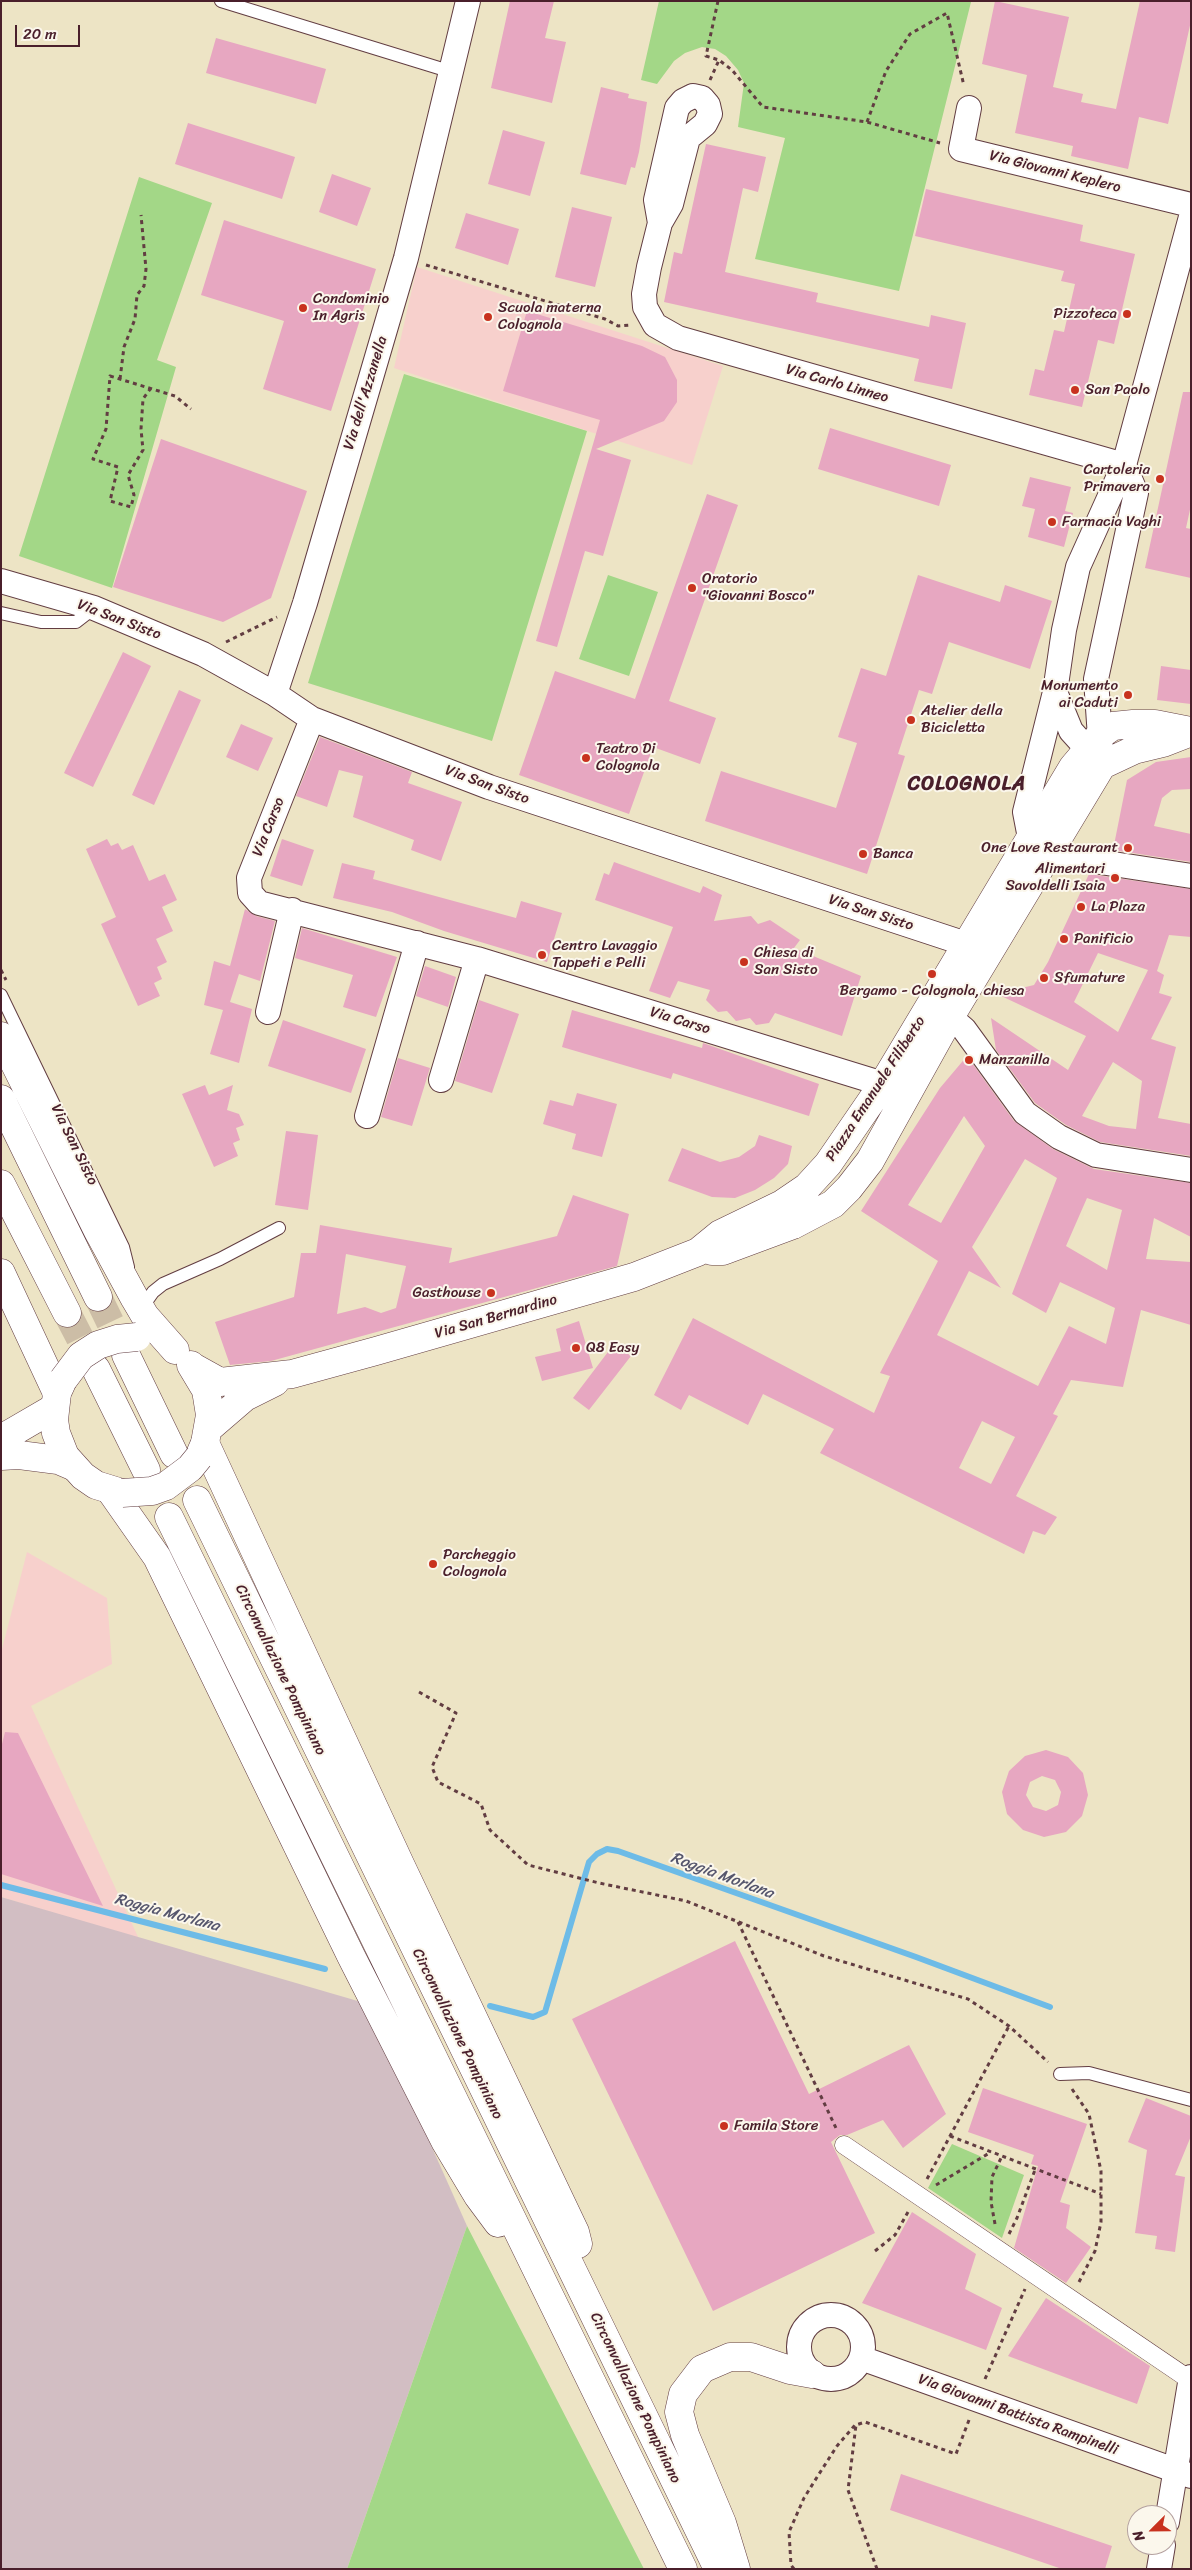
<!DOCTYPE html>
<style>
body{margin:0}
#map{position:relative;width:1192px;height:2570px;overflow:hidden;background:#ede4c5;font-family:Sriracha,sans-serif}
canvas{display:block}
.frame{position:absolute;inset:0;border:2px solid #4a1f2b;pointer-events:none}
.north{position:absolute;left:1127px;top:2505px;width:50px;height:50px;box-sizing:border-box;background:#fbf7ec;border:1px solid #b4a19f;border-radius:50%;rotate:247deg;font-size:14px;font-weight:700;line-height:20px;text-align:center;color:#4a1f2b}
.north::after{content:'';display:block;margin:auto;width:18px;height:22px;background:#c8321e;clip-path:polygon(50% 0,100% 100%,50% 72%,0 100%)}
.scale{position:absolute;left:15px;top:25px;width:65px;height:22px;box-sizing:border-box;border:2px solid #4a1f2b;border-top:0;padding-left:6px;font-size:15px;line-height:18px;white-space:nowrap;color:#4a1f2b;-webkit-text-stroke:4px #fbf7ec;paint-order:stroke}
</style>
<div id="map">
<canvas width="1192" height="2570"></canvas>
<div class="frame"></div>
<div class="north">N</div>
<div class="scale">20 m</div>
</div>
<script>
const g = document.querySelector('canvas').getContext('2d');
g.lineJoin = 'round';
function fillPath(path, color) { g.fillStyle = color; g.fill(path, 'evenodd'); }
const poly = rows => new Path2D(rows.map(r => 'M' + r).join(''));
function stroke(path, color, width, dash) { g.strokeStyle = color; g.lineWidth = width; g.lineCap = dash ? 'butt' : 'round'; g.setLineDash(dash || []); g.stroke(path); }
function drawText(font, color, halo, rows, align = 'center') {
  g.font = font + ' Sriracha,sans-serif'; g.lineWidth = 4; g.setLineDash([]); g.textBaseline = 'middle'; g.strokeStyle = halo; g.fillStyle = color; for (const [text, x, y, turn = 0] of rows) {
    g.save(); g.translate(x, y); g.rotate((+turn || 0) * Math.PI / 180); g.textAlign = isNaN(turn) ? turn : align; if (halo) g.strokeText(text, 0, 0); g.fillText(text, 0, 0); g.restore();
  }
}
fillPath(poly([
 [417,267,723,366,692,465,394,368],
 [27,1552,107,1598,112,1664,31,1706,139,1939,1,1897,1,1653]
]), '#f7d0cc');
fillPath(poly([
 [1,1897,368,2004,467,2226,347,2569,1,2569]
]), '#d2bec3');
fillPath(poly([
 [659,1,971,2,899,291,755,259,785,138,738,127,744,83,738,70,726,56,715,49,702,47,685,53,674,61,657,84,641,80],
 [139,177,212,203,157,360,176,367,112,588,19,556],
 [404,374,587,431,492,741,308,683],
 [608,575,658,592,629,676,579,659],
 [952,2144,1024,2175,1002,2238,928,2188],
 [467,2226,539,2365,644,2569,347,2569]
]), '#a3d787');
stroke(poly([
 [1,1885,325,1969],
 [490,2006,533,2017,545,2012,589,1862,597,1854,607,1849,618,1851,916,1957,1050,2007]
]), '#6dbbe7', 6);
fillPath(poly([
 [510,1,554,1,545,38,566,42,552,103,491,88],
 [995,1,1069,17,1053,87,1083,94,1081,102,1116,109,1140,1,1191,1,1191,21,1168,124,1139,117,1128,169,1071,156,1073,146,1015,133,1027,75,982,64],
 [216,38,326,69,316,104,206,73],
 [601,87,629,94,628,98,647,102,639,152,635,168,631,167,626,185,580,174],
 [188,123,295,157,282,199,175,164],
 [503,130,545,142,530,196,488,184],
 [706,144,766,157,758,192,743,188,725,272,818,293,816,302,929,327,931,315,966,323,952,389,914,381,919,359,664,302,674,252,682,254],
 [332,174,371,188,357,226,319,212],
 [926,189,1083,225,1080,241,1135,254,1114,344,1098,340,1082,407,1029,395,1035,369,1044,371,1054,330,1064,332,1075,284,1061,281,1064,271,915,236],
 [572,207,612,217,595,287,555,277],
 [466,213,519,229,508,265,455,248],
 [224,220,376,269,331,411,263,389,284,321,201,295],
 [527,311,642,346,665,357,677,380,677,402,664,421,596,449,631,460,603,556,585,551,557,647,536,641,600,420,503,391],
 [1183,392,1191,392,1191,505,1186,528,1191,529,1191,578,1145,568],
 [830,428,951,465,939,506,818,469],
 [161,439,307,491,271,598,223,622,113,587],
 [1030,477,1071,487,1065,511,1073,513,1064,547,1028,537,1035,509,1022,506],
 [707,494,738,505,669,701,716,718,700,764,653,747,629,814,519,775,555,671,635,699],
 [918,575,1000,602,1005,585,1052,601,1030,669,949,642,932,694,919,690,898,754,905,756,867,874,705,821,721,771,836,808,857,743,838,737,861,668,886,676],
 [123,652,151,666,93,787,64,773],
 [1161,666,1191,670,1191,704,1157,700],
 [179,690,201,700,154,805,132,795],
 [241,724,273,738,258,771,226,757],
 [320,737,412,772,408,783,462,802,441,861,411,850,414,840,353,817,363,776,339,770,327,807,296,796],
 [1191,757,1191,789,1172,790,1162,798,1154,826,1191,834,1191,862,1113,850,1127,780,1156,762],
 [107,839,111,846,118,843,122,850,133,845,149,881,165,874,177,900,162,907,173,931,156,939,167,962,157,967,162,979,154,983,160,996,138,1006,101,924,116,917,86,849],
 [282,839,314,850,302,886,270,876],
 [614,862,700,893,703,886,722,895,714,921,751,916,758,924,770,920,800,940,794,948,861,976,842,1036,775,1013,769,1023,756,1025,750,1018,736,1021,727,1011,718,1012,706,1000,710,990,678,981,670,998,649,991,673,927,595,900,604,873,609,875],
 [342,863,375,871,373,879,516,918,521,901,562,913,547,962,444,931,392,912,333,898],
 [1089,874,1191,889,1191,937,1169,935,1157,971,1164,975,1159,993,1172,997,1151,1039,1176,1047,1158,1118,1191,1124,1191,1156,1100,1142,1066,1125,1035,1103,996,1050,991,1018,1068,1070,1086,1036,997,994,1034,985,1048,962],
 [1098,953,1148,970,1118,1032,1074,1002],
 [1113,1062,1142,1081,1136,1129,1109,1126,1082,1116],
 [245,909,256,916,275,921,260,981,239,974,230,1002,252,1009,239,1063,210,1054,223,1010,204,1005,214,961,230,966],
 [302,928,397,957,376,1017,343,1007,353,975,295,958],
 [425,966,456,977,448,1007,416,996],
 [479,1000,519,1014,492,1093,455,1081],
 [572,1010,702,1048,703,1043,819,1084,809,1116,673,1073,671,1079,562,1047],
 [283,1020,366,1049,351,1093,268,1066],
 [967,1056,1014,1121,1053,1149,1094,1169,1191,1183,1191,1237,1154,1218,1146,1259,1191,1262,1191,1325,1141,1310,1123,1387,1071,1380,1053,1414,1058,1416,1016,1496,1057,1517,1045,1535,1033,1531,1024,1554,820,1453,834,1429,763,1394,748,1425,689,1395,681,1410,654,1395,693,1318,874,1413,890,1376,880,1373,938,1261,861,1211,940,1088],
 [964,1116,985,1146,941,1223,908,1205],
 [1025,1159,1057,1178,1012,1294,1046,1313,1060,1282,1115,1308,1106,1344,1069,1326,1038,1386,937,1335,969,1271,1001,1288,972,1247],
 [1087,1198,1122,1210,1107,1270,1066,1246],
 [982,1421,1015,1437,991,1484,959,1468],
 [398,1058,430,1068,412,1126,381,1117],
 [205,1085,209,1095,233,1085,227,1110,239,1114,244,1125,236,1128,240,1140,233,1143,238,1156,214,1167,182,1094],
 [577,1093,617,1104,602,1157,572,1149,576,1134,543,1124,550,1100,573,1106],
 [286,1131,318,1135,308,1210,275,1205],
 [759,1135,792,1146,788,1164,774,1178,755,1190,735,1198,712,1197,668,1181,682,1148,720,1162,739,1157,755,1146],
 [573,1195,629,1214,617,1266,271,1361,230,1365,215,1322,294,1297,301,1253,316,1253,320,1225,452,1248,449,1263,557,1236],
 [346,1254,406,1266,396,1308,381,1313,365,1307,337,1314],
 [579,1321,593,1368,542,1381,535,1357,561,1351,556,1329],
 [614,1344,631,1356,589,1410,573,1398],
 [5,1732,18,1733,103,1906,1,1874,1,1748],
 [1046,1750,1068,1757,1083,1773,1088,1795,1082,1816,1066,1832,1044,1837,1023,1830,1007,1814,1002,1792,1009,1771,1025,1756],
 [1042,1776,1055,1780,1061,1792,1058,1805,1046,1811,1033,1807,1026,1795,1030,1782],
 [735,1941,809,2094,909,2045,946,2114,903,2148,883,2120,847,2135,840,2135,831,2142,875,2233,713,2311,572,2019],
 [983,2088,1087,2124,1060,2202,1070,2205,1066,2228,1091,2247,1066,2283,1014,2248,1038,2166,1031,2164,1034,2155,968,2132],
 [1146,2098,1191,2116,1191,2136,1175,2175,1185,2177,1175,2252,1155,2249,1157,2236,1135,2233,1147,2150,1128,2142],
 [912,2212,976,2254,965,2289,1002,2308,986,2350,862,2303],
 [1046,2298,1150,2366,1137,2404,1008,2356],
 [901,2474,1112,2546,1105,2569,1062,2569,890,2510]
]), '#e7a7c1');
stroke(poly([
 [98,1297,126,1355],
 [67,1313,96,1369]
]), '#ccbda6', 28, [28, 14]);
const service = poly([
 [221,1,452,72],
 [1,613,41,622,76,622,94,608],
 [1,995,123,1247,128,1267],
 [141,1309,153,1292,163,1284,220,1259,279,1228],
 [1060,2074,1089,2073,1191,2100]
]);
const pedestrian = poly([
 [844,2145,1190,2380]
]);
const minor = poly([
 [969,108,961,149,1191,205],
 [660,223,656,200,677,108,683,101,693,96,702,98,708,105,710,114,705,124,688,138,671,204,660,223,649,267,644,294,645,307,655,325,678,338,1124,465],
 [1,581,94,608,203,654,275,694,312,719,489,787,966,944,983,954],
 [1055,692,1071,731,1100,763],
 [275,694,305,603,406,258,468,1],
 [312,719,249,878,250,893,259,903,477,959,883,1084],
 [1101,752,1096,679,1136,493,1124,465],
 [1030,838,1025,812,1055,692,1064,630,1078,567,1124,465,1191,217],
 [1048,854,1191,876],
 [268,1012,292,910],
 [950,1017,964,1029,1025,1113,1059,1137,1096,1155,1191,1170],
 [441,1080,477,959],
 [367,1116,417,943],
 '799 2347a32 32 0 1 1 64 0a32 32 0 1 1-64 0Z',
 [861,2358,1191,2476],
 [1167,2522,1191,2377],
 [1159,2569,1163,2545]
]);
const secondary = poly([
 [1,1439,54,1408],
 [1,1456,19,1455,58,1460,72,1466]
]);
const primary = poly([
 [712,1251,723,1251,793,1225,833,1204,849,1188,870,1161,950,1017,1102,765,1134,750,1163,743,1191,732],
 [191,1365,206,1390,210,1415,205,1443,199,1457],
 [193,1367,220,1382,292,1374,376,1351,634,1277,698,1252,720,1234,782,1204,807,1187,828,1164,883,1084,1073,767,1100,735,1113,726,1133,724,1155,724,1191,731],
 [63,1380,57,1393,54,1420,56,1433,65,1456,83,1476,96,1485,122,1493],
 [209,1428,245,1397,275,1382]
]);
const trunk = poly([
 [1,1036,98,1231,135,1299,145,1316,175,1350],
 [1,1099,98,1297],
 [1,1184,67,1313],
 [1,1273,57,1393],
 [126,1355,174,1454],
 [96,1369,146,1470],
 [205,1443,400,1864,575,2232,578,2244],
 [110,1490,157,1557,351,1956,445,2141,478,2196,498,2223],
 [197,1500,718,2569],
 [169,1517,683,2569],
 [736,2569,722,2523,685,2435,679,2412,683,2394,702,2369,730,2357,751,2357,790,2370,812,2374]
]);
stroke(service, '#623d42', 14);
stroke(pedestrian, '#623d42', 19);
stroke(minor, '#623d42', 26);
stroke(secondary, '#623d42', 29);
stroke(primary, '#623d42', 29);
stroke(trunk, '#623d42', 29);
stroke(poly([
 [718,1,706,56,719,60,732,70,763,107,867,122,940,143],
 [710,80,719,60],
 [867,122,886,71,910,34,947,13,964,86],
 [426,265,605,319,618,326,630,325],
 [120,379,124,347,135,319,137,295,144,286,146,269,141,215],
 [151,388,143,399,141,429,143,450,128,475,134,495,131,507,110,501,118,467,93,459,106,429,110,376,175,396,191,409],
 [226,642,277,617],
 [1,970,6,980],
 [419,1692,456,1713,432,1767,438,1782,481,1804,490,1830,528,1865,599,1883,686,1901,824,1956,968,1999,1009,2026,1048,2062],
 [738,1922,836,2128],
 [1072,2089,1089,2114,1101,2171,1101,2222,1095,2251,1079,2282],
 [950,2136,1101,2194],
 [927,2179,1009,2026],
 [936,2185,991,2152],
 [995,2224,991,2202,992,2177,1002,2156],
 [1009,2234,1017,2218,1035,2170],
 [875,2251,895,2235,908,2212],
 [985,2379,1025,2289],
 [794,2569,791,2565,789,2532,804,2498,819,2474,837,2446,855,2425],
 [877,2569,848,2490,856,2425,865,2422,956,2454,969,2420]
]), '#623d42', 3, [4, 4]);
stroke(service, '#fff', 12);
stroke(pedestrian, '#fff', 18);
stroke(minor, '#fff', 24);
stroke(secondary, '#fff', 28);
stroke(primary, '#fff', 28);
stroke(trunk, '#fff', 28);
const primaryBridge = poly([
 [63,1380,81,1356,98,1345,117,1339,137,1337],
 [122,1493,152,1491,166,1486,190,1468,199,1457]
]);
stroke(primaryBridge, '#623d42', 29, []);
stroke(primaryBridge, '#fff', 28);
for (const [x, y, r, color] of [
 [303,308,5,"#c8321e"],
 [1127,314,5,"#c8321e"],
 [488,317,5,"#c8321e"],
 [1075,390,5,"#c8321e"],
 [1160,479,5,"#c8321e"],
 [1052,522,5,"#c8321e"],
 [692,588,5,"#c8321e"],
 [1128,695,5,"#c8321e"],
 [911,720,5,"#c8321e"],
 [586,758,5,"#c8321e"],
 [1128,848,5,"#c8321e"],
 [863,854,5,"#c8321e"],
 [1115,878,5,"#c8321e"],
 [1081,907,5,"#c8321e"],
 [1064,939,5,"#c8321e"],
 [542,955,5,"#c8321e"],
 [744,962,5,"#c8321e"],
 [932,974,5,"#c8321e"],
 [1044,978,5,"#c8321e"],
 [969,1060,5,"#c8321e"],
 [491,1293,5,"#c8321e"],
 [576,1348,5,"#c8321e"],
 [433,1564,5,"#c8321e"],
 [724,2126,5,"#c8321e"]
]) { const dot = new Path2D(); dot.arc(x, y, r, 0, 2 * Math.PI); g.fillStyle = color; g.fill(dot); stroke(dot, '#fbf7ec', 2); }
drawText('15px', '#4a1f2b', '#fbf7ec', [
 ["Via Giovanni Keplero",1055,172,14],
 ["Via Carlo Linneo",837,384,16],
 ["Via dell'Azzanella",366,393,-73],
 ["Via San Sisto",119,620,21],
 ["Via San Sisto",487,785,20],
 ["Via Carso",269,827,-68],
 ["Via San Sisto",871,913,18],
 ["Via Carso",680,1021,17],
 ["Piazza Emanuele Filiberto",876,1089,-57],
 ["Via San Sisto",74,1145,64],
 ["Via San Bernardino",496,1317,-16],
 ["Circonvallazione Pompiniano",280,1670,64],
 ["Circonvallazione Pompiniano",457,2034,64],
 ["Circonvallazione Pompiniano",635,2398,64],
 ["Via Giovanni Battista Rampinelli",1018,2415,20]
]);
drawText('15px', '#4a1f2b', '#fbf7ec', [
 ["Condominio",313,299],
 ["In Agris",313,316],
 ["Scuola materna",498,308],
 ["Colognola",498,325],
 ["Pizzoteca",1117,314,"right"],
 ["San Paolo",1085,390],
 ["Cartoleria",1150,470,"right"],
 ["Primavera",1150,487,"right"],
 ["Farmacia Vaghi",1062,522],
 ["Oratorio",702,579],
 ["\"Giovanni Bosco\"",702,596],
 ["Monumento",1118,686,"right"],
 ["ai Caduti",1118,703,"right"],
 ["Atelier della",921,711],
 ["Bicicletta",921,728],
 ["Teatro Di",596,749],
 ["Colognola",596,766],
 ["One Love Restaurant",1118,848,"right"],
 ["Banca",873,854],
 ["Alimentari",1105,869,"right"],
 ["Savoldelli Isaia",1105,886,"right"],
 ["La Plaza",1091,907],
 ["Panificio",1074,939],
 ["Centro Lavaggio",552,946],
 ["Tappeti e Pelli",552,963],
 ["Chiesa di",754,953],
 ["San Sisto",754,970],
 ["Sfumature",1054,978],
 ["Bergamo - Colognola, chiesa",932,991,"center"],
 ["Manzanilla",979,1060],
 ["Gasthouse",481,1293,"right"],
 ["Q8 Easy",586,1348],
 ["Parcheggio",443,1555],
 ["Colognola",443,1572],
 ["Famila Store",734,2126]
], 'left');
drawText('italic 16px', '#56566d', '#fbf7ec', [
 ["Roggia Morlana",722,1876,20],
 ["Roggia Morlana",167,1913,15]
]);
g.letterSpacing = '1px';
drawText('bold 20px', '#4a1f2b', '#fbf7ec', [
 ["COLOGNOLA",967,785]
]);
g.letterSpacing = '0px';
</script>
